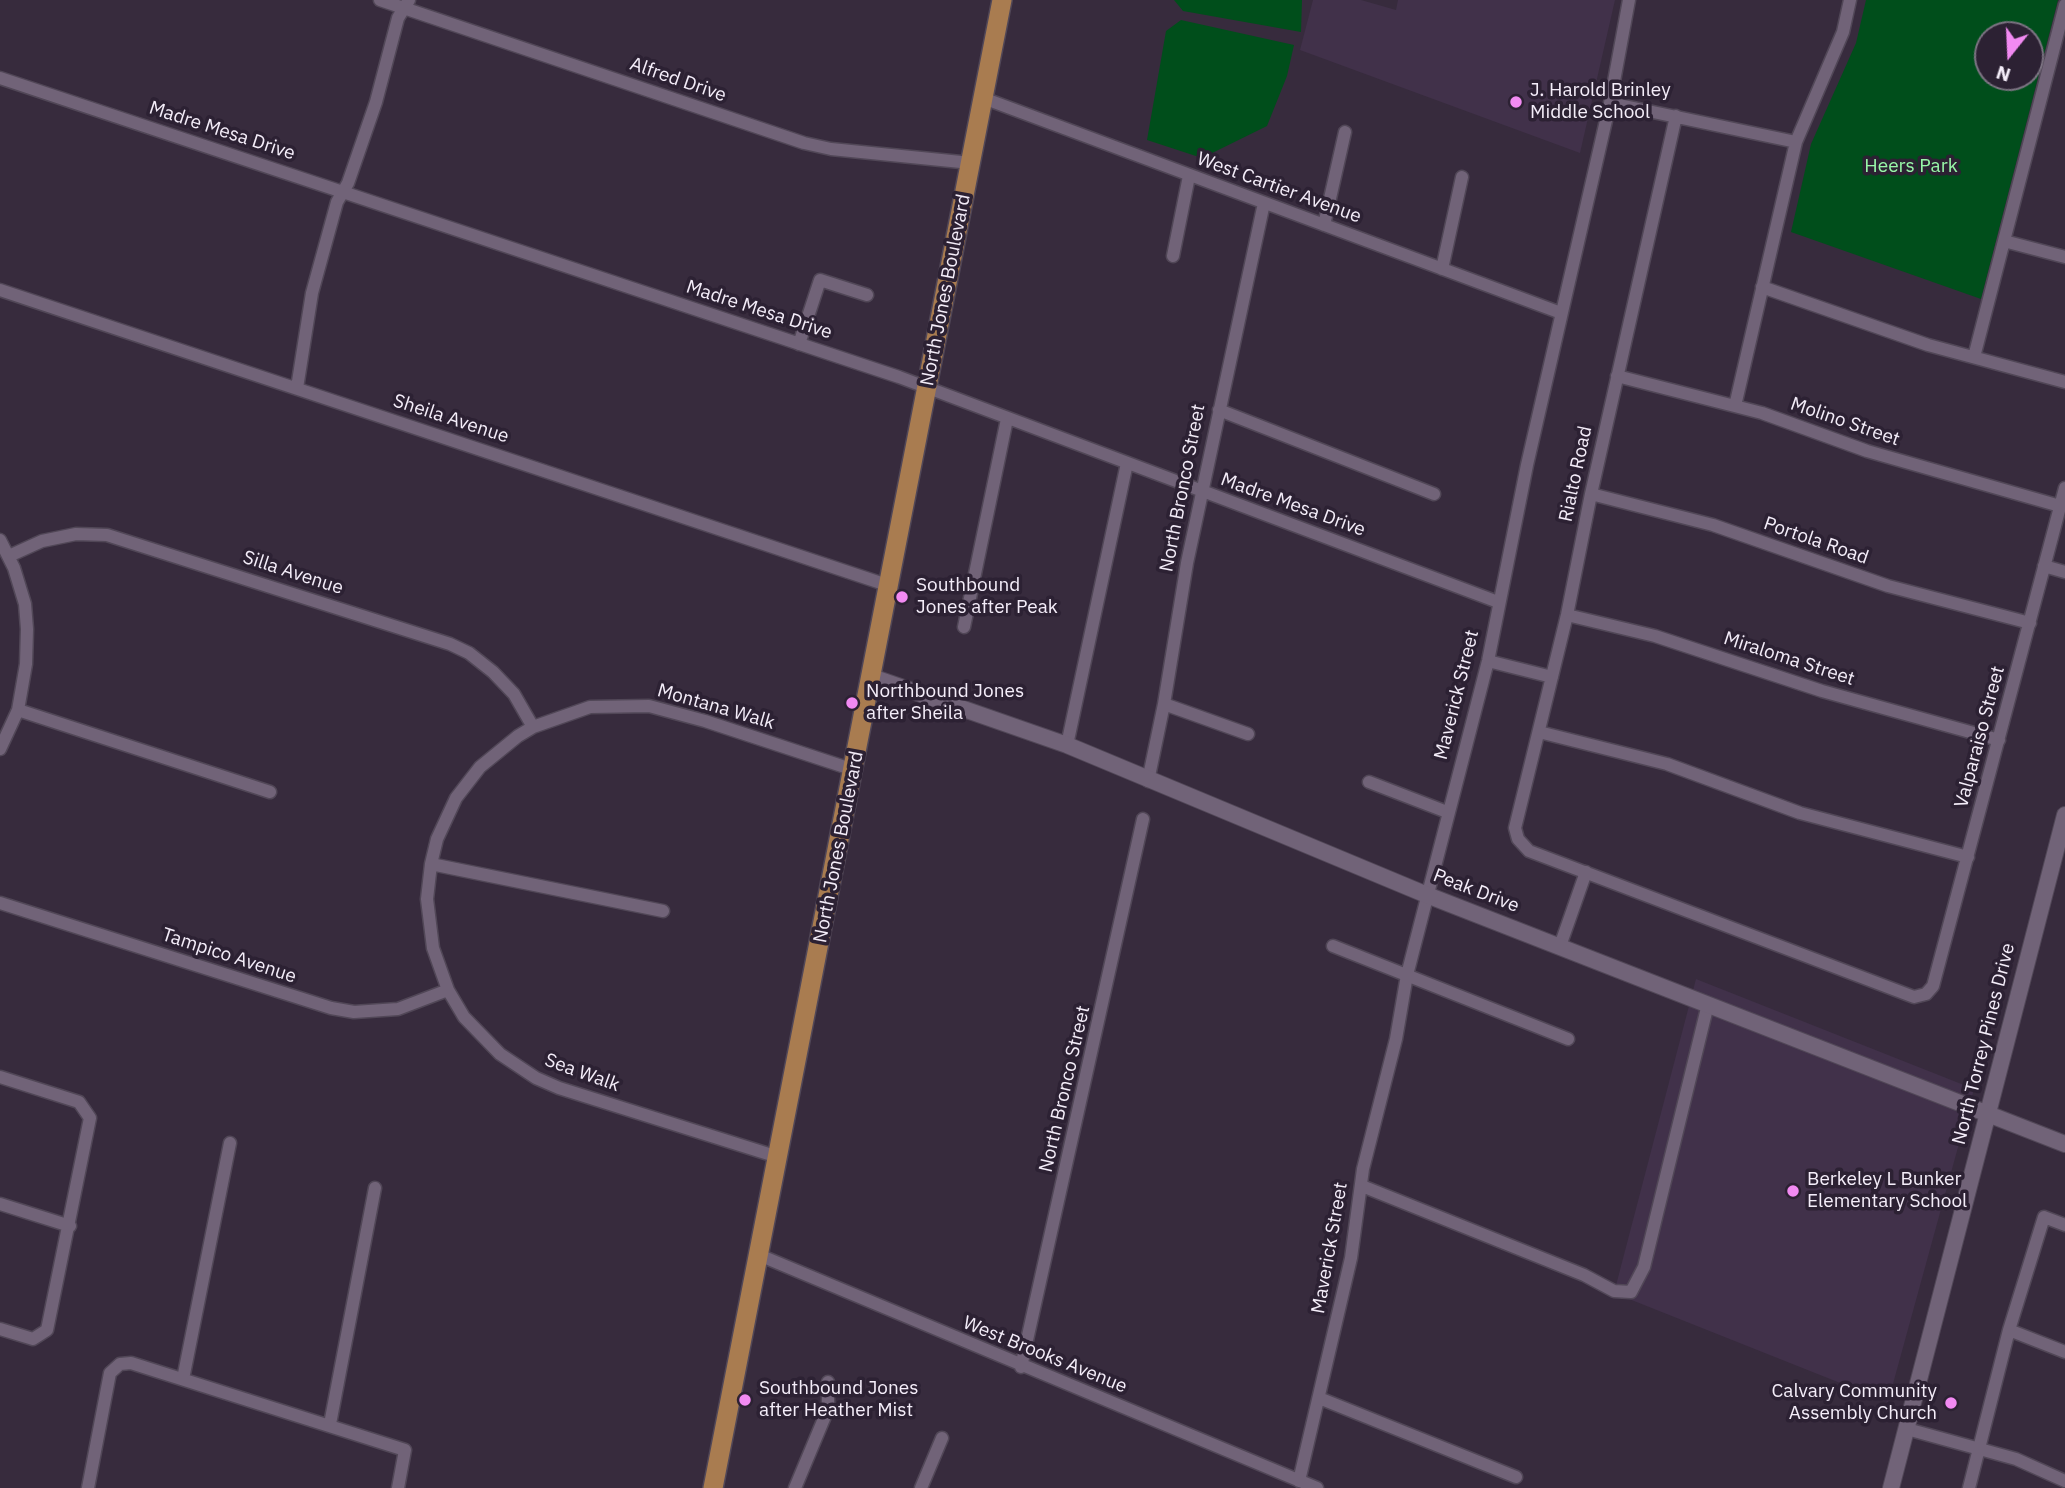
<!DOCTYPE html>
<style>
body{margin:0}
#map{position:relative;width:2065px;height:1488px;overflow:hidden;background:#372b3d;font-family:"IBM Plex Sans",sans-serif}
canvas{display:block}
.north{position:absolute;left:1974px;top:21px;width:70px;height:70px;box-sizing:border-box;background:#2c2133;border:2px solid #7c7382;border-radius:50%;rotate:198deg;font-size:19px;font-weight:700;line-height:28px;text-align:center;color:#f4edf9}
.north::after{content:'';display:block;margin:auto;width:24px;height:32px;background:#f28af2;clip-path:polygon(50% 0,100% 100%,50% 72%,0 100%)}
</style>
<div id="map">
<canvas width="2065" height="1488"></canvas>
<div class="north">N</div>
</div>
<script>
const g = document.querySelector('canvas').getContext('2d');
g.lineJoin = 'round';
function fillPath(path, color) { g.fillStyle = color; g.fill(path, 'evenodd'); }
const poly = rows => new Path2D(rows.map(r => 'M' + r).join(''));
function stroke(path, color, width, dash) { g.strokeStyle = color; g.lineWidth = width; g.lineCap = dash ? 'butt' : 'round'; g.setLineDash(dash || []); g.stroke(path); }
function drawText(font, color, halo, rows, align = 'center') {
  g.font = font + ' "IBM Plex Sans",sans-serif'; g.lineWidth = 7; g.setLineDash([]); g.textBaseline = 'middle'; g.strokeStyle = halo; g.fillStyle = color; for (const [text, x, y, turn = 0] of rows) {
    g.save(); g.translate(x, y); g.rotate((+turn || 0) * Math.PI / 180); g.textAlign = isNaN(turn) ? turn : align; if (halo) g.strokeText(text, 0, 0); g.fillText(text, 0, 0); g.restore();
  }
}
fillPath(poly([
 [1313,0,1361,0,1396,10,1398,0,1615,0,1580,153,1300,50],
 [1696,979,1974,1089,1888,1402,1614,1293]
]), '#41314a');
fillPath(poly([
 [1174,0,1302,0,1301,32,1183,11],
 [1866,0,2058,0,1981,299,1791,232,1811,144,1856,43],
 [1988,35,2030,35,2030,77,1988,77],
 [1181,20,1294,45,1287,76,1267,126,1202,158,1147,140,1166,31]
]), '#004e1b');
const street = poly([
 [380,0,804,143,831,149,971,163],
 [0,78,899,377,1498,602],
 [983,98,1561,313],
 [1610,103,1796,142],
 [1676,116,1591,494,1567,615,1515,828,1518,839,1529,851,1914,997,1926,994,1933,986,2065,488],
 [1324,225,1345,132],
 [2004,241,2065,257],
 [1173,256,1189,176],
 [1442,269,1462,177],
 [1762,287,1928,345,2065,382],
 [0,290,890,586],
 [799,344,820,280,867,295],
 [1974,357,2065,5],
 [1617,376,1762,413,1867,451,2060,506],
 [297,388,312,293,337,202,348,183,376,102,398,18,409,0],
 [1735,406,1796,142,1843,32,1850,0],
 [1219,410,1434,494],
 [1591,494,1713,525,1888,586,2030,623],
 [0,540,14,568,25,604,27,629,26,664,18,710,0,749],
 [9,556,42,541,76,534,107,535,450,644,469,653,493,672,514,694,533,727],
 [2044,566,2065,572],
 [1567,615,1655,636,1822,691,1999,740],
 [964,627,1007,419],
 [1488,661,1552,677],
 [1164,704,1248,734],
 [18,710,270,792],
 [1539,732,1667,764,1800,813,1968,857],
 [1067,745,1127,463],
 [1148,781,1164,704,1187,563,1264,203],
 [1369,782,1447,812],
 [431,864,663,911],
 [0,903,331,1008,354,1012,398,1009,448,990],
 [1333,946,1568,1039],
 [1560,946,1586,872],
 [0,1077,79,1102,90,1118,47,1330,33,1339,0,1329],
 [778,1157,559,1088,536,1078,500,1054,464,1017,448,990,433,948,427,899,431,864,437,839,456,798,480,767,518,736,533,727,590,707,649,706,705,721,854,770],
 [1362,1186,1584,1275,1614,1291,1631,1292,1644,1267,1708,1004],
 [0,1204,70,1226],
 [759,1255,1317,1488],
 [2009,1330,2065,1352],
 [1021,1367,1143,819],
 [183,1379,230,1143],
 [1319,1398,1516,1477],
 [330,1424,375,1188],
 [1907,1429,2016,1459,2065,1481],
 [1299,1481,1351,1258,1363,1169,1396,1039,1407,975,1488,661,1527,465,1610,103,1629,0],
 [88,1488,110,1373,120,1364,131,1363,405,1450,398,1488],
 [795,1488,828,1409,828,1382],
 [921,1488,942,1438],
 [1969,1488,2009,1330,2044,1217,2065,1225]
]);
const secondary = poly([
 [872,677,1067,745,1427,895,2065,1144],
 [1891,1488,2065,815]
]);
const primary = poly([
 [713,1488,1002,0]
]);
stroke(street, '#514757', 15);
stroke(secondary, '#514757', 18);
stroke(primary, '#514757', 22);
stroke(street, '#716378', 12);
stroke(secondary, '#716378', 16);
stroke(primary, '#a97c50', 19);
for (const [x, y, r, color] of [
 [1516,102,7,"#f28af2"],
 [902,597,7,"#f28af2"],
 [852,703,7,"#f28af2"],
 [1793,1191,7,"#f28af2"],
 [745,1400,7,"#f28af2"],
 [1951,1403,7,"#f28af2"]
]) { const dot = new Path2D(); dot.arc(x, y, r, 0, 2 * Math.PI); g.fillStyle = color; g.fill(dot); stroke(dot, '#2c2133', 2.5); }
drawText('19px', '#f4edf9', '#2c2133', [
 ["Alfred Drive",678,80,19],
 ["Madre Mesa Drive",222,131,18],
 ["West Cartier Avenue",1279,188,20],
 ["North Jones Boulevard",946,290,-79],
 ["Madre Mesa Drive",759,310,18],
 ["Sheila Avenue",451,419,18],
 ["Molino Street",1845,422,19],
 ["Rialto Road",1576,474,-78],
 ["North Bronco Street",1183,488,-79],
 ["Madre Mesa Drive",1293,505,20],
 ["Portola Road",1816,541,19],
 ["Silla Avenue",293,573,18],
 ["Miraloma Street",1789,659,18],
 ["Maverick Street",1457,695,-76],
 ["Montana Walk",716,707,16],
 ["Valparaiso Street",1980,737,-75],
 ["North Jones Boulevard",839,847,-79],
 ["Peak Drive",1476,891,21],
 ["Tampico Avenue",229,956,18],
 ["North Torrey Pines Drive",1984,1044,-76],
 ["Sea Walk",582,1073,20],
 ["North Bronco Street",1065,1089,-77],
 ["Maverick Street",1330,1248,-80],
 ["West Brooks Avenue",1045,1355,22]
]);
drawText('19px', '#f4edf9', '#2c2133', [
 ["J. Harold Brinley",1530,91],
 ["Middle School",1530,113],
 ["Southbound",916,586],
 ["Jones after Peak",916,608],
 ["Northbound Jones",866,692],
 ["after Sheila",866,714],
 ["Berkeley L Bunker",1807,1180],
 ["Elementary School",1807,1202],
 ["Southbound Jones",759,1389],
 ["after Heather Mist",759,1411],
 ["Calvary Community",1937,1392,"right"],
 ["Assembly Church",1937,1414,"right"]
], 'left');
drawText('19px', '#98f7a8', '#2c2133', [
 ["Heers Park",1911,167]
]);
</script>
